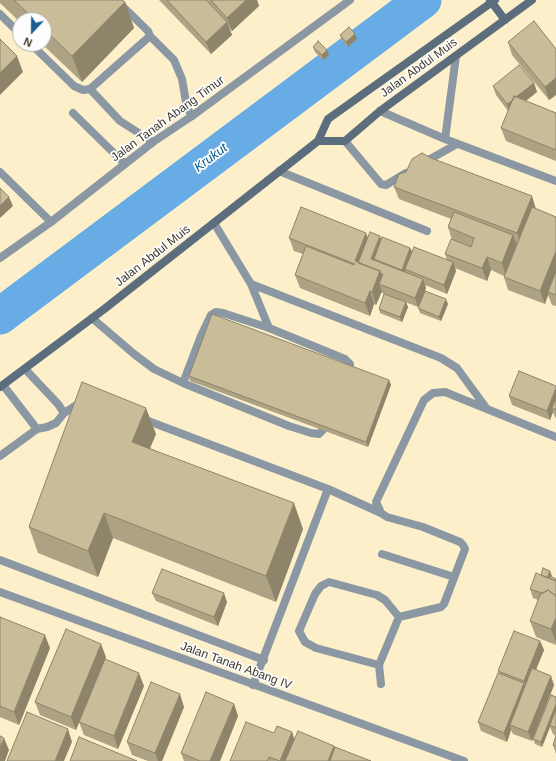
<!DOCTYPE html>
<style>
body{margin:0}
#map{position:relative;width:556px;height:761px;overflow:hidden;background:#fcefca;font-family:Helvetica,sans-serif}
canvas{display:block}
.north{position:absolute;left:12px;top:12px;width:40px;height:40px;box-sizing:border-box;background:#fdfdfd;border:1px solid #b1afa9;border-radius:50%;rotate:202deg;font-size:11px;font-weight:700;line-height:16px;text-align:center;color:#3f3a2c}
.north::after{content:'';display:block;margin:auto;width:14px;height:18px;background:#175e92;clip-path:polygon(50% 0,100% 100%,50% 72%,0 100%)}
</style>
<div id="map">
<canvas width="556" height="761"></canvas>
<div class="north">N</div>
</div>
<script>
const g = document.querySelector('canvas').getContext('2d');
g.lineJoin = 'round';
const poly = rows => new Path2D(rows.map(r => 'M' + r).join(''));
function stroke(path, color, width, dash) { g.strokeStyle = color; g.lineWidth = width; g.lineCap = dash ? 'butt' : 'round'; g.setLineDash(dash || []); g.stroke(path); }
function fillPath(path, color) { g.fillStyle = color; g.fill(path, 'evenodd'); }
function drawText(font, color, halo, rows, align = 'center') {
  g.font = font + ' Helvetica,sans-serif'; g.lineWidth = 3.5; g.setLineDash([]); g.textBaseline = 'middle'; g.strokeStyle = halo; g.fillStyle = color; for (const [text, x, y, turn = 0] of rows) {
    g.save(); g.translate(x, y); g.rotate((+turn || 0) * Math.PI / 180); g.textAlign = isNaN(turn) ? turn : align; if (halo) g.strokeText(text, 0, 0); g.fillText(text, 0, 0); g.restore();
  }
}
stroke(poly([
 [0,316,423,0]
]), '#68ace6', 37);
stroke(poly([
 [0,14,20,34],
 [150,36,174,60,182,79,187,108,192,116],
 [31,44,74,86,83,90,90,89,150,36,148,31,116,0],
 [90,89,120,121,153,142],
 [73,113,125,164],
 [345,141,381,184,386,185,406,173],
 [423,163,457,144],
 [279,171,427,231],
 [0,172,51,222],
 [214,223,251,284,269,328],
 [251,284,441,358,457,368,487,409],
 [92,318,134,354,154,369,183,383,201,336,211,315,216,312,223,313,269,328,345,359,350,364,350,369],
 [25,369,58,404,64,413],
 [183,383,289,426,311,433,319,434,323,430],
 [3,385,37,429],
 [143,419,328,489,381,513],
 [0,456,37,429,47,427,56,423,64,413,80,403],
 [382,554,454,577],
 [0,560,264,660],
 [379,665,316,648,305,642,299,631,315,594,321,586,329,582,377,595,385,600,399,617],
 [381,684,379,665,399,617,441,607,444,604,465,549,463,545,460,542,423,527,387,517,381,513,376,502,424,400,433,393,445,392,556,437],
 [253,685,328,489]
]), '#8b98a3', 8);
stroke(poly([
 [380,111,445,139,556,181],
 [445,139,456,56],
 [0,258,51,222,153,142,192,116,350,0],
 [0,592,464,761]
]), '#8b98a3', 8);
stroke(poly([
 [490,0,505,20],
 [318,141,345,141,380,111,532,0],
 [0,387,103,310,318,141,328,119,495,0]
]), '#5c6e7e', 8);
fillPath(poly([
 [0,0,122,0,125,2,134,28,82,82,42,44,44,44,44,20,20,20,20,22,0,3],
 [159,0,257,0,259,6,232,31,229,28,232,35,211,54],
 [340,35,357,39,348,47,342,40],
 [508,42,556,49,556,95,549,100,512,55],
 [313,47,329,55,323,60,315,52],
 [534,83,537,92,526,101,556,113,556,161,506,141,501,128,508,111,496,95,493,86],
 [394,187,536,209,556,217,556,306,552,305,548,295,545,304,508,290,504,277,504,276,491,270,487,281,455,268,456,271,447,294,425,285,426,288,425,291,448,304,441,321,420,313,418,307,382,293,382,291,376,305,374,304,370,316,300,288,295,275,303,254,294,251,289,238,381,240,410,248,412,251,447,260,445,254,452,240,448,227,451,219,399,199],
 [406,302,408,307,402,322,380,313,379,309],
 [189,376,389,380,391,385,368,447,190,381],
 [556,388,556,418,555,417,553,412,550,420,512,405,509,396],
 [156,434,150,448,303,529,276,602,113,538,98,577,38,553,29,527],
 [541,575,552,576,551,577,556,579,556,645,536,637,530,621,538,600,533,598,530,589],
 [152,593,227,602,218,626,156,601],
 [0,617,50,648,19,725,0,717],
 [540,641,544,650,536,669,554,685,532,741,513,734,511,730,507,742,481,731,478,722,499,673,498,671],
 [106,657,76,730,40,715,35,702],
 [144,686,118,749,84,735,79,722],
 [556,697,556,736,553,734,550,727,542,747,535,744,533,739],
 [234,704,238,716,220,761,184,761,181,753],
 [184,707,162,761,148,761,132,755,127,742],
 [292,732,294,739,335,748,371,761,230,761,274,733],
 [556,736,556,754,553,745]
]), '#ada283');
fillPath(poly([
 [246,0,257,0,259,6,232,31,227,18],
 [125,2,134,28,82,82,72,56],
 [227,22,232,35,211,54,206,42],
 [355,34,357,39,348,47,346,42],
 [327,50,329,55,323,60,322,55],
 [17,56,23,72,0,95,0,73],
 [556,78,556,95,549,100,545,87],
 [534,83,537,92,510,113,507,104],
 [532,196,536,209,522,246,517,233],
 [9,197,13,206,0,218,0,206],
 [366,233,371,245,363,266,355,261],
 [513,235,518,248,506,276,502,263],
 [380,236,383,245,374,259,376,264,371,259],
 [410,248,414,257,405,269,407,275,405,279,402,270],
 [556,251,556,276,548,292,548,295,545,304,540,291],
 [487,257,491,270,487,281,482,268],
 [453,262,456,271,447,294,444,285],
 [380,271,385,284,379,284,382,291,376,305,372,292],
 [423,279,426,288,418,307,415,298],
 [370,291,374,304,370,316,365,303],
 [446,299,448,304,441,321,439,317],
 [406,302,408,307,402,322,400,317],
 [389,380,391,385,368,447,366,442],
 [556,388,556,405,552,408,553,412,550,420,547,411],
 [146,408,156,434,142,467,132,442],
 [294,503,303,529,276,602,266,576],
 [104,513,113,538,98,577,88,551],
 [550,571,552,576,549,582,546,581],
 [224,593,227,602,218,626,214,617],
 [556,618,556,642,551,629],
 [45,635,50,648,19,725,14,712],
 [540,641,544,650,528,690,524,681],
 [101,644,106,657,76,730,71,717],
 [139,673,144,686,118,749,114,736],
 [551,676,554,685,532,741,528,732],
 [524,683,527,692,510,725,511,730,507,742,504,733],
 [180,694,184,707,162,761,158,761,155,753],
 [234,704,238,716,220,761,210,761],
 [556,704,556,713,550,725,550,727,542,747,541,742],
 [68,729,72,742,64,761,55,761],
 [292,732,295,741,287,761,280,761],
 [4,738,9,750,5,761,0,761,0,748],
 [334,746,339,758,338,761,328,761]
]), '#8d846a');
const building = poly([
 [14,0,122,0,125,2,72,56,44,29,44,20,35,20,14,0],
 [167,0,206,0,227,22,206,42,167,0],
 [211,0,246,0,227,18,211,0],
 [534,21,556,49,556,78,545,87,508,42,534,21],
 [349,27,355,34,346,42,340,35,349,27],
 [0,39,17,56,0,73,0,39],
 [318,41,327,50,322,55,313,47,318,41],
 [519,65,534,83,516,97,514,96,513,100,507,104,493,86,519,65],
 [514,96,556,113,556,150,501,128,514,96],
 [422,153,431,158,532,196,517,233,394,187,399,174,406,172,412,159,422,153],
 [0,188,9,197,0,206,0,188],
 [301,207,366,233,355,261,380,271,372,292,370,291,365,303,295,275,306,246,354,265,355,264,289,238,301,207],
 [532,207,556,217,556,251,540,291,504,277,532,207],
 [454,212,513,235,502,263,487,257,482,268,445,254,451,239,471,247,474,238,448,227,454,212],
 [370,232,380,236,371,259,423,279,415,298,379,284,383,274,381,274,380,271,358,263,370,232],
 [382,237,410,248,402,270,374,259,382,237],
 [414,247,453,262,444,285,405,269,414,247],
 [556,271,556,295,548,292,556,271],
 [425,291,446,299,439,317,418,308,425,291],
 [384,294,406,302,400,317,379,309,384,294],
 [212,314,389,380,366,442,189,376,212,314],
 [519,371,556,386,556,388,547,411,509,396,519,371],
 [82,382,146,408,132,442,294,503,266,576,104,513,88,551,29,527,82,382],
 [556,398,556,410,552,408,556,398],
 [543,568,550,571,547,578,541,575,543,568],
 [162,569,224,593,214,617,152,593,162,569],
 [536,573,556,581,556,596,548,590,542,593,530,589,536,573],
 [550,576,556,579,556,581,549,578,550,576],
 [548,590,556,596,556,618,551,629,530,621,540,595,548,590],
 [0,617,45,635,14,712,0,706,0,617],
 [66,629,101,644,71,717,35,702,66,629],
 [514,631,540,641,524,681,498,671,514,631],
 [105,659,139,673,114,736,79,722,105,659],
 [532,668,551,676,528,732,510,725,532,668],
 [498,673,524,683,504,733,478,722,498,673],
 [151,682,180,694,155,753,127,742,151,682],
 [206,692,234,704,210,761,200,761,181,753,206,692],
 [551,695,556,697,556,704,541,742,533,739,551,695],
 [556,709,556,728,550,725,556,709],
 [27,712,68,729,55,761,7,761,27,712],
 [246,722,274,733,277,726,292,732,280,761,269,757,267,761,230,761,246,722],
 [298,731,334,746,328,761,285,761,298,731],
 [0,736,4,738,0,748,0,736],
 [556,736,556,746,553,745,556,736],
 [79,737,137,761,70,761,79,737],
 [335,747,371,761,330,761,335,747]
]);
fillPath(building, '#c9bc98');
stroke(building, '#8d846a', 1);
drawText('12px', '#3f3a2c', '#fdfdfd', [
 ["Jalan Abdul Muis",419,68,-36],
 ["Jalan Tanah Abang Timur",168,119,-36],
 ["Jalan Abdul Muis",153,256,-38],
 ["Jalan Tanah Abang IV",236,666,20]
]);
drawText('italic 13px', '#04578d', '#fdfdfd', [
 ["Krukut",211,158,-37]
]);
</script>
